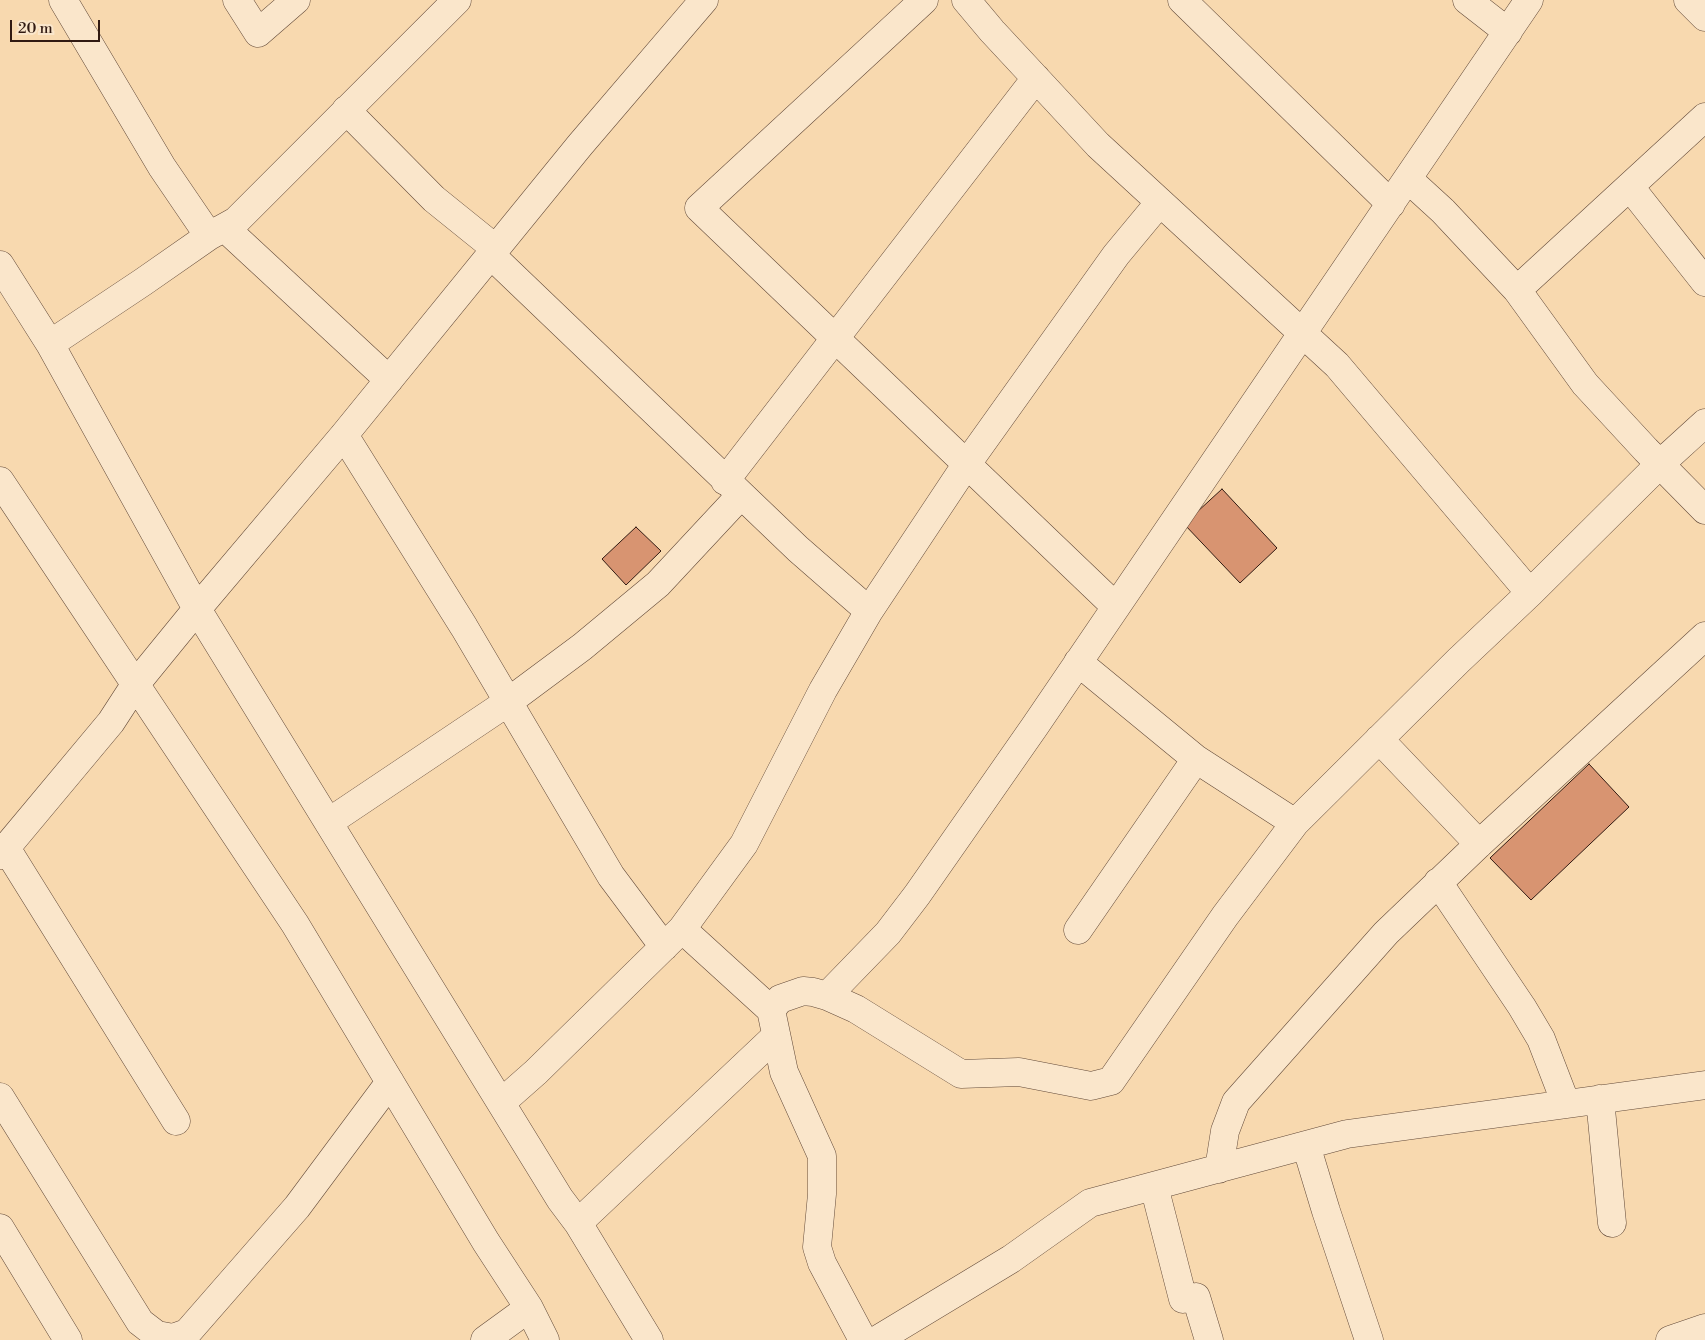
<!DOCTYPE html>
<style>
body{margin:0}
#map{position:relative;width:1705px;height:1340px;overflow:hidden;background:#f8d9af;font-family:"Libre Bodoni",serif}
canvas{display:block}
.scale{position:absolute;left:10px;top:20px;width:90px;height:22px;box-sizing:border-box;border:2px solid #311a12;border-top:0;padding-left:6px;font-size:15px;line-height:18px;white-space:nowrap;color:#311a12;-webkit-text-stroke:4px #fae6cb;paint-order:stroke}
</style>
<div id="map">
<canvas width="1705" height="1340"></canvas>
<div class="scale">20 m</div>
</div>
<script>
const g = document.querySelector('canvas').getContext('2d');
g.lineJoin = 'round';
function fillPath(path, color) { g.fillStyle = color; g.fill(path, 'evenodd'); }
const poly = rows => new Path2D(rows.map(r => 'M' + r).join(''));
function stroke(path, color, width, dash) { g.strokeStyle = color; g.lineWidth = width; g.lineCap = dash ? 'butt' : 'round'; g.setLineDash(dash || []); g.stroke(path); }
const building = poly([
 [1222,489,1277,548,1240,583,1184,524,1222,489],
 [636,527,661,551,626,585,602,559,636,527],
 [1589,764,1629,807,1531,900,1490,858,1589,764]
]);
fillPath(building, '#d89471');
stroke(building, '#311a12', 1);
const minor = poly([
 [63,0,162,167,209,236],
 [237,0,258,33,296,0],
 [924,0,699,208,1116,607],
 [966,0,992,31,1098,145,1337,365,1530,593],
 [1182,0,1391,204],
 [1467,0,1508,32],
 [1688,0,1705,17],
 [346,110,434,199,496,249],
 [1408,179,1443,211,1517,290,1585,384,1646,450,1705,510],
 [1630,187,1705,282],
 [225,228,389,380],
 [491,255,798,549,869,611],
 [0,265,50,344,143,282,209,236,236,221,457,0],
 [1517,290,1705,117],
 [50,344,197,609,560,1199,578,1223,776,1036],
 [344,435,464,627,611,876,664,947],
 [0,481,295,924,486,1242,529,1308,545,1340],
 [725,481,1036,78],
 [1078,662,1196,759,1295,823],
 [1379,739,1479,844],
 [329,822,508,702,582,647,658,584,741,495],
 [6,848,176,1121],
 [0,855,111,722,135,685,197,609,344,435,580,145,704,0],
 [1438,882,1522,1007,1541,1039,1566,1104],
 [682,929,771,1010,784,1072,822,1156,822,1194,817,1247,822,1263,863,1340],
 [1078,930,1196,759],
 [827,996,888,933,917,895,1035,726,1529,0],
 [771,1010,780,999,803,991,813,992,827,996,856,1009,961,1074,1019,1072,1091,1086,1111,1081,1225,916,1295,823,1458,661,1530,593,1660,464,1705,423],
 [0,1097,140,1322,157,1335,173,1338,187,1333,297,1207,390,1082],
 [1600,1099,1612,1223],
 [502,1102,536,1072,682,929,744,844,823,690,869,611,966,465,1116,255,1160,202],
 [1306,1145,1326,1211,1369,1340],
 [1219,1169,1225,1131,1236,1102,1386,933,1479,844,1705,636],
 [1154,1186,1183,1299],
 [578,1223,649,1340],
 [0,1228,68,1340],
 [1196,1297,1209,1340],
 [485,1340,529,1308],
 [877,1340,1011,1259,1090,1203,1347,1134,1705,1085],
 [1670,1340,1705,1328]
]);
stroke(minor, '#634a39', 29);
stroke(minor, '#fae6cb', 28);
</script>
